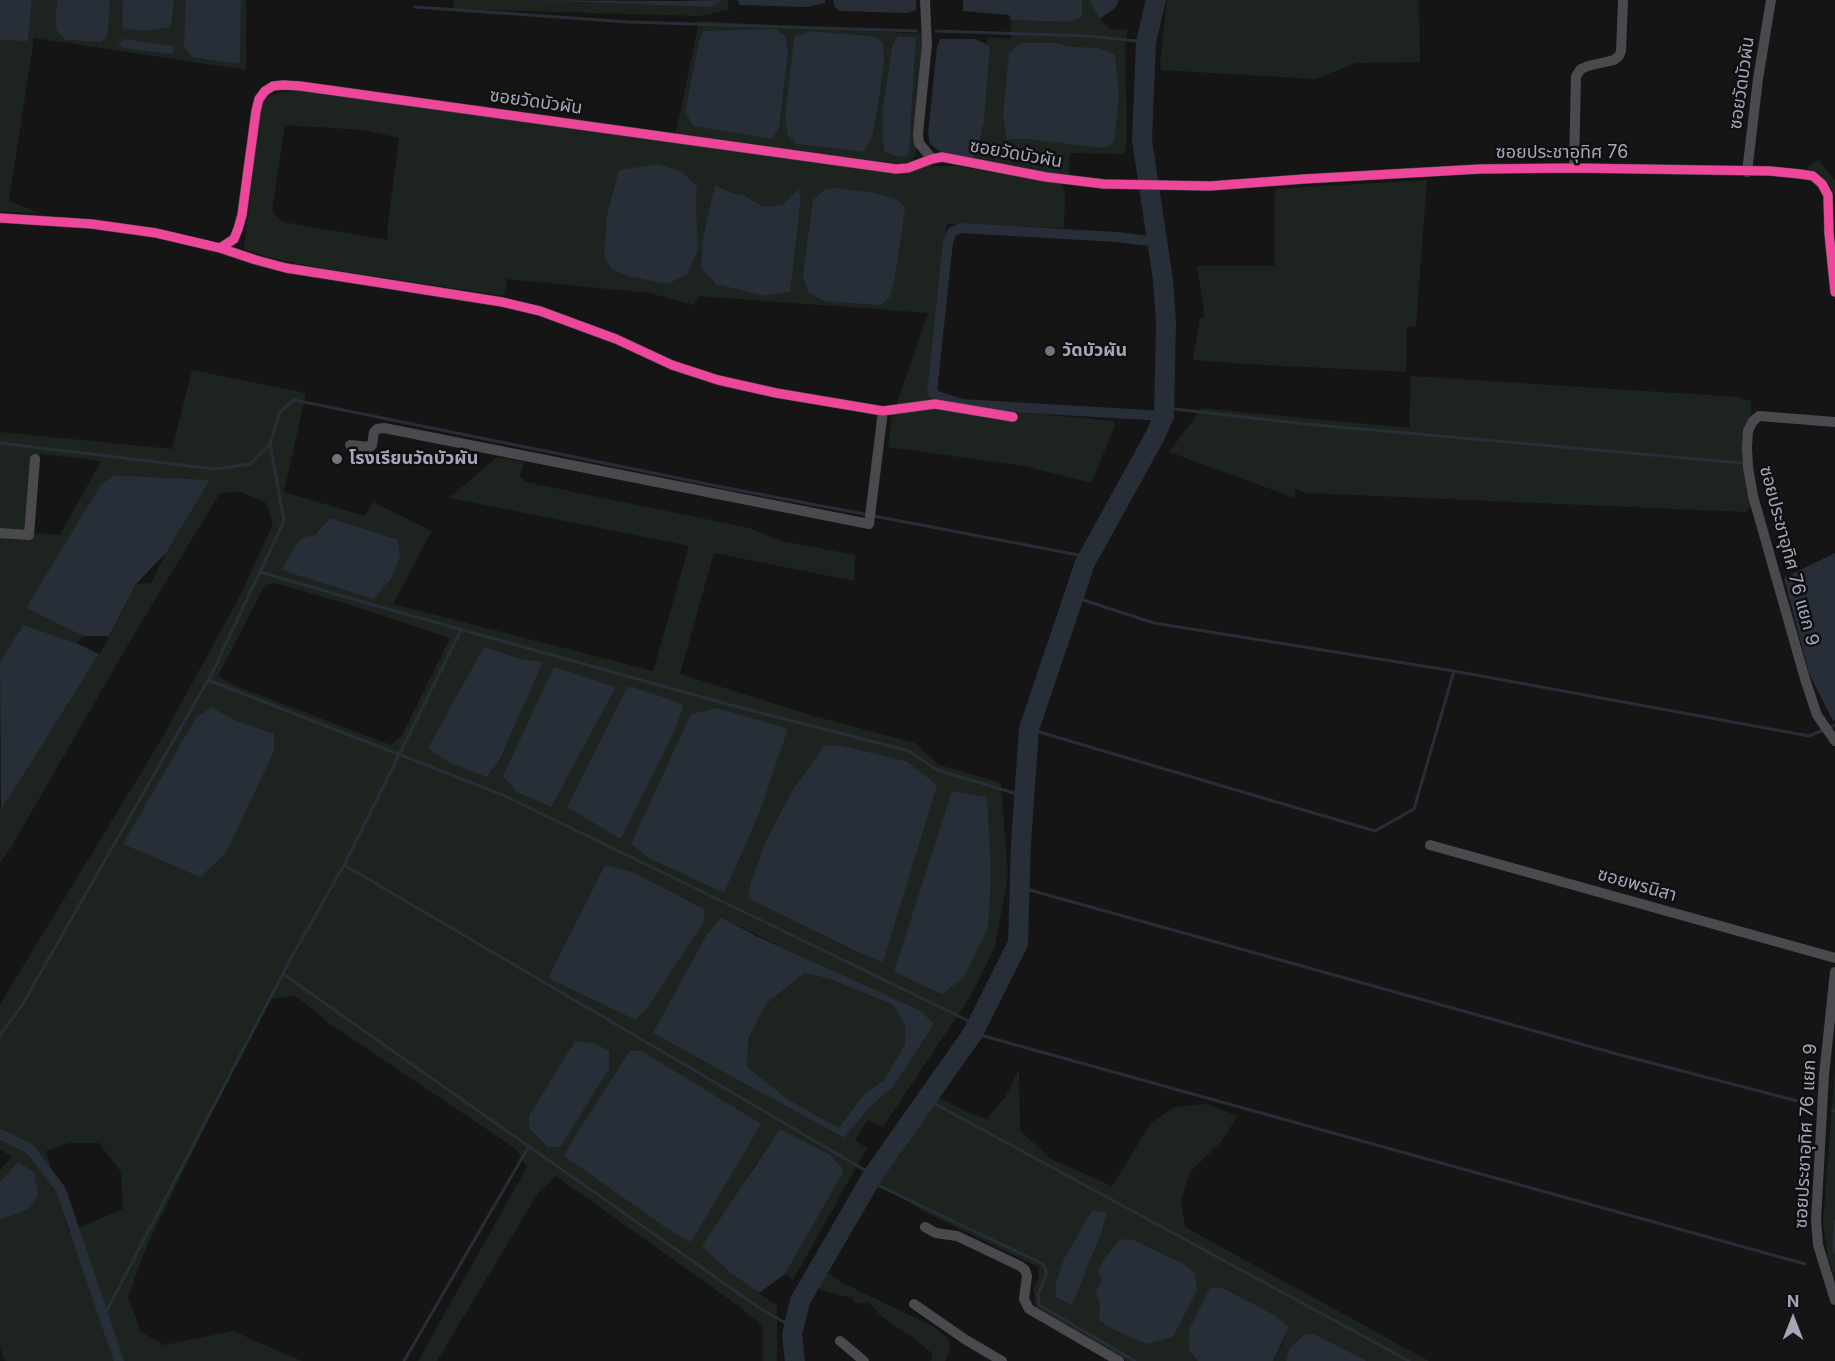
<!DOCTYPE html>
<meta charset="utf-8">
<style>
body{margin:0}
#map{position:relative;width:1835px;height:1361px;overflow:hidden;background:#151515;font-family:Inter,sans-serif}
canvas{display:block}
.north{position:absolute;left:1763px;top:1289px;width:60px;height:60px;-webkit-text-stroke:4px #0f0f11;paint-order:stroke;rotate:0deg;font-size:16px;font-weight:700;line-height:24px;text-align:center;color:#a5a7b8}
.north::after{content:'';display:block;margin:auto;width:21px;height:27px;background:#a5a7b8;clip-path:polygon(50% 0,100% 100%,50% 72%,0 100%)}
</style>
<div id="map">
<canvas width="1835" height="1361"></canvas>
<div class="north">N</div>
</div>
<script>
const g = document.querySelector('canvas').getContext('2d');
g.lineJoin = 'round';
function fillPath(path, color) { g.fillStyle = color; g.fill(path, 'evenodd'); }
const poly = rows => new Path2D(rows.map(r => 'M' + r).join(''));
function stroke(path, color, width, dash) { g.strokeStyle = color; g.lineWidth = width; g.lineCap = dash ? 'butt' : 'round'; g.setLineDash(dash || []); g.stroke(path); }
function drawText(font, color, halo, rows, align = 'center') {
  g.font = font + ' Inter,"Noto Sans Thai",sans-serif'; g.lineWidth = 5; g.setLineDash([]); g.textBaseline = 'middle'; g.strokeStyle = halo; g.fillStyle = color; for (const [text, x, y, turn = 0] of rows) {
    g.save(); g.translate(x, y); g.rotate((+turn || 0) * Math.PI / 180); g.textAlign = isNaN(turn) ? turn : align; if (halo) g.strokeText(text, 0, 0); g.fillText(text, 0, 0); g.restore();
  }
}
fillPath(poly([
 [32,0,57,0,55,26,66,40,82,41,108,35,110,0,123,0,122,17,171,27,174,0,185,0,184,48,191,56,240,64,241,0,246,0,246,70,34,38,9,201,40,213,0,212,0,40,28,40],
 [453,0,520,0,711,7,722,0,728,0,729,10,700,16,454,9],
 [1082,0,1089,0,1100,19,1110,29,1128,30,1125,44,1127,142,1125,154,1070,153,1068,178,973,159,977,152,984,122,990,48,986,44,988,37,1011,39,1011,20,1070,22,1082,17],
 [1037,43,1055,43,1074,47,1027,139,1007,139],
 [1167,0,1419,0,1420,62,1356,63,1315,79,1161,70,1160,62],
 [699,21,923,34,916,154,912,161,900,164,676,133],
 [703,31,788,52,779,129,772,139,685,111,699,41],
 [810,31,873,36,871,141,863,152,797,144,794,37],
 [916,38,909,155,883,107,892,46],
 [301,91,904,173,928,166,957,166,1062,184,1065,193,1064,228,947,224,927,393,938,391,944,400,999,410,1113,421,1115,426,1091,483,1025,466,888,447,891,420,928,313,698,296,694,305,649,293,507,279,504,296,315,267,271,258,244,249,259,120,264,98,280,92],
 [285,125,363,130,399,138,387,232,388,240,283,222,272,211],
 [715,185,732,193,744,195,762,206,782,205,799,190,801,198,789,292,764,296,716,284,701,268],
 [697,187,696,210,668,284,631,277,613,270],
 [1818,160,1835,181,1835,196,1832,189,1818,172,1806,169],
 [1427,180,1416,326,1407,327,1406,372,1245,364,1193,360,1200,318,1205,317,1197,266,1274,266,1275,189],
 [192,370,306,393,284,492,365,516,373,502,432,531,393,604,653,671,689,546,449,498,497,457,524,462,520,476,526,482,749,528,781,541,855,555,854,581,714,553,680,674,814,716,915,743,939,765,1001,783,1008,875,995,947,972,994,883,1127,868,1120,855,1140,867,1148,793,1280,785,1274,844,1171,780,1129,746,1179,732,1274,777,1306,777,1361,763,1361,763,1327,744,1310,556,1176,538,1193,437,1361,418,1361,527,1167,516,1149,330,1024,294,995,270,1000,212,1112,148,1243,128,1297,141,1332,165,1345,233,1331,302,1361,5,1361,0,1348,0,1220,27,1210,18,1162,0,1182,0,1169,12,1157,0,1149,0,1004,161,740,242,592,273,524,266,503,241,492,220,493,133,636,13,844,0,863,0,809,1,809,105,645,136,584,151,583,166,553,210,480,115,475,26,608,83,636,76,643,23,626,0,662,0,432,172,449],
 [40,454,101,461,60,535,34,533],
 [330,518,400,556,391,579,374,599,315,535],
 [275,583,354,606,450,638,402,735,391,745,233,685,218,676,265,585],
 [484,647,522,659,543,662,500,759],
 [599,681,616,687,585,743],
 [628,686,658,695,684,705,674,732,621,839],
 [788,729,760,812,724,892],
 [824,746,843,746,906,761,751,882,765,843,790,794],
 [605,865,704,909,704,922,649,1006,548,978],
 [721,917,934,1024,894,1086,869,1108,844,1138,654,1033],
 [630,1050,642,1051,672,1069,563,1155],
 [69,1143,99,1143,121,1172,123,1209,69,1232,46,1151],
 [1411,376,1738,397,1751,401,1751,416,1742,445,1742,459,1751,506,1746,512,1307,493,1295,489,1295,498,1169,452,1202,408,1409,428],
 [804,973,830,979,893,1005,905,1024,905,1044,884,1080,863,1095,839,1128,789,1100,747,1067,747,1039,766,1004],
 [1835,1068,1835,1278,1828,1257,1823,1223],
 [1019,1069,1020,1130,1051,1159,1112,1186,1151,1123,1175,1107,1207,1104,1238,1116,1220,1143,1190,1172,1181,1201,1185,1227,1429,1361,1367,1361,1314,1334,1305,1335,1289,1349,1286,1361,1273,1361,1283,1343,1288,1327,1189,1350,1198,1361,1126,1361,1036,1308,1033,1289,1039,1276,1038,1267,925,1212,873,1180,932,1108,938,1097,967,1112,987,1119,1006,1096],
 [1120,1239,1134,1240,1182,1263,1099,1320,1102,1281],
 [823,1270,845,1284,934,1327,946,1337,950,1344,949,1353,945,1361,930,1361,933,1354,910,1336,882,1317,868,1302,856,1304,852,1298,824,1291,813,1286]
]), '#1d241f');
fillPath(poly([
 [0,0,32,0,28,41,0,40],
 [57,0,110,0,108,35,101,42,66,40,57,31,55,25],
 [123,0,174,0,171,27,148,31,123,28,122,17],
 [185,0,241,0,240,64,192,57,184,48],
 [520,0,677,1,722,0,711,7],
 [737,0,825,0,825,3,808,7,740,5],
 [833,0,916,0,916,10,907,13,840,11,834,6],
 [963,0,1082,0,1082,17,1070,22,1011,20,1009,15,963,11],
 [1089,0,1119,0,1116,7,1100,19],
 [776,29,785,36,788,52,779,129,772,139,693,126,685,111,699,41,703,31],
 [810,31,873,36,883,43,884,60,878,106,871,141,863,152,797,144,788,135,785,119,794,37],
 [898,36,916,38,909,155,899,157,885,152,883,141,883,107,892,46],
 [123,39,173,46,173,54,129,49,118,46],
 [940,39,975,39,986,44,990,47,984,122,977,152,973,159,939,151,930,144,928,133,937,47],
 [1021,43,1055,43,1074,47,1098,48,1115,54,1119,95,1114,142,1105,148,1027,139,1007,139,1003,115,1009,53],
 [658,164,683,172,697,187,696,210,698,249,687,274,668,284,631,277,613,270,604,258,607,216,619,170],
 [715,185,732,193,744,195,762,206,782,205,799,189,801,198,790,292,764,296,716,284,701,268,703,239],
 [836,188,870,192,897,199,905,208,895,277,890,297,880,305,824,301,808,292,803,275,813,200,826,189],
 [115,475,210,480,166,553,136,584,109,636,83,636,26,608,101,485],
 [330,518,398,540,400,556,391,579,374,599,281,570,301,538,315,535],
 [1835,553,1835,720,1833,721,1809,673,1784,578],
 [23,625,76,643,99,654,1,810,0,662],
 [484,647,522,659,543,662,500,759,487,777,450,763,428,748],
 [554,667,616,687,551,807,517,792,503,776],
 [628,686,658,695,684,705,674,732,621,839,567,807],
 [211,707,234,720,274,734,274,751,226,853,200,877,123,844,196,718],
 [717,708,788,729,760,812,724,893,649,858,631,844,691,714],
 [824,746,843,746,906,761,937,785,883,962,860,953,748,898,751,882,765,843,790,794],
 [952,791,987,797,991,874,988,928,964,977,942,994,894,972],
 [605,865,632,872,704,909,704,922,649,1006,636,1020,548,978],
 [721,917,756,936,919,1010,934,1024,894,1086,869,1108,844,1138,653,1033,706,936],
 [804,973,830,979,893,1005,905,1024,905,1044,884,1080,863,1095,839,1128,789,1100,747,1067,748,1039,766,1004],
 [575,1041,594,1043,609,1051,609,1069,560,1147,548,1147,529,1128,529,1116],
 [630,1050,642,1051,761,1124,691,1242,668,1229,563,1155],
 [780,1129,830,1155,844,1171,785,1274,759,1293,732,1274,702,1246],
 [18,1162,34,1172,38,1195,27,1210,0,1220,0,1182],
 [1092,1211,1107,1212,1101,1233,1072,1305,1056,1297,1056,1283,1064,1259],
 [1120,1239,1134,1240,1182,1263,1195,1273,1197,1290,1173,1337,1147,1344,1112,1329,1099,1320,1100,1301,1095,1293,1102,1281,1098,1272,1102,1262],
 [1210,1288,1223,1288,1272,1314,1289,1327,1273,1361,1198,1361,1189,1350,1189,1330],
 [1305,1334,1314,1334,1367,1361,1286,1361,1289,1349]
]), '#272e38');
stroke(poly([
 [415,7,629,22,917,31],
 [936,31,1089,36,1146,42],
 [1166,408,1306,424,1741,463],
 [0,443,215,469,250,464,270,444],
 [260,572,363,602,723,703,909,751,937,770,1024,796],
 [1074,597,1154,623,1454,671,1809,736,1835,725],
 [208,680,503,795,977,1025],
 [1029,729,1375,831,1414,809,1454,671],
 [344,865,873,1175],
 [1019,887,1617,1054,1813,1105],
 [283,974,758,1307,794,1328],
 [973,1033,1805,1264],
 [0,1035,22,1005,212,673,284,521,270,444,280,412,294,400,722,487,1089,557],
 [926,1099,1409,1361],
 [1832,1110,1835,1111],
 [869,1181,1043,1264,1047,1273,1038,1294,1039,1305,1135,1361],
 [1835,1221,1834,1247,1835,1252],
 [104,1316,291,958,344,865,461,630],
 [404,1361,529,1146]
]), '#272e38', 3);
stroke(poly([
 [1157,242,1117,237,961,228,952,232,948,242,932,392,937,396,962,404,1164,416],
 [0,1134,30,1149,61,1190,119,1361]
]), '#272e38', 10);
stroke(poly([
 [795,1361,792,1335,800,1301,873,1175,973,1033,1018,943,1021,843,1029,729,1085,563,1155,436,1164,416,1166,323,1163,280,1142,140,1146,42,1156,0]
]), '#272e38', 20);
stroke(poly([
 [925,0,927,44,918,134,919,143,932,159],
 [1574,168,1576,76,1581,69,1588,66,1614,60,1619,56,1621,51,1623,0],
 [1747,172,1758,79,1771,0],
 [0,218,92,224,156,233,220,248,234,239,238,229,242,215,256,111,259,99,265,91,273,86,283,85,300,86,896,169,908,168,932,159,942,157,1046,177,1104,184,1210,186,1304,179,1480,169,1574,168,1770,171,1800,174,1813,176,1822,184,1828,195,1829,233,1835,292],
 [220,248,256,260,286,268,502,302,540,311,616,339,672,365,718,380,776,393,883,411,935,404,1013,417],
 [1835,422,1759,416,1753,421,1748,431,1747,448,1748,467,1753,496,1805,679,1817,715,1835,741],
 [350,445,370,447,372,445,374,432,377,429,384,428,869,524,883,411],
 [0,533,29,535,35,459],
 [1430,845,1835,958],
 [1835,972,1824,1075,1816,1220,1818,1245,1835,1300],
 [925,1227,936,1233,957,1236,1020,1266,1025,1270,1027,1276,1024,1299,1029,1309,1119,1361],
 [914,1304,966,1340,1002,1361],
 [840,1341,864,1361]
]), '#49494e', 10);
stroke(poly([
 [0,218,92,224,156,233,220,248,234,239,238,229,242,215,256,111,259,99,265,91,273,86,283,85,300,86,896,169,908,168,932,159,942,157,1046,177,1104,184,1210,186,1304,179,1480,169,1574,168,1770,171,1800,174,1813,176,1822,184,1828,195,1829,233,1835,292],
 [220,248,256,260,286,268,502,302,540,311,616,339,672,365,718,380,776,393,883,411,935,404,1013,417]
]), '#ed469a', 9);
for (const [x, y, r, color] of [
 [1050,351,6,"#73747f"],
 [337,459,6,"#73747f"]
]) { const dot = new Path2D(); dot.arc(x, y, r, 0, 2 * Math.PI); g.fillStyle = color; g.fill(dot); stroke(dot, '#0f0f11', 2); }
drawText('18px', '#a5a7b8', '#0f0f11', [
 ["ซอยวัดบัวผัน",1742,83,-82],
 ["ซอยวัดบัวผัน",536,102,8],
 ["ซอยประชาอุทิศ 76",1562,153],
 ["ซอยวัดบัวผัน",1016,154,10],
 ["ซอยประชาอุทิศ 76 แยก 9",1789,556,75],
 ["ซอยพรนิสา",1637,885,16],
 ["ซอยประชาอุทิศ 76 แยก 9",1806,1136,-87]
]);
drawText('bold 18px', '#a5a7b8', '#0f0f11', [
 ["วัดบัวผัน",1062,351],
 ["โรงเรียนวัดบัวผัน",349,459]
], 'left');
</script>
